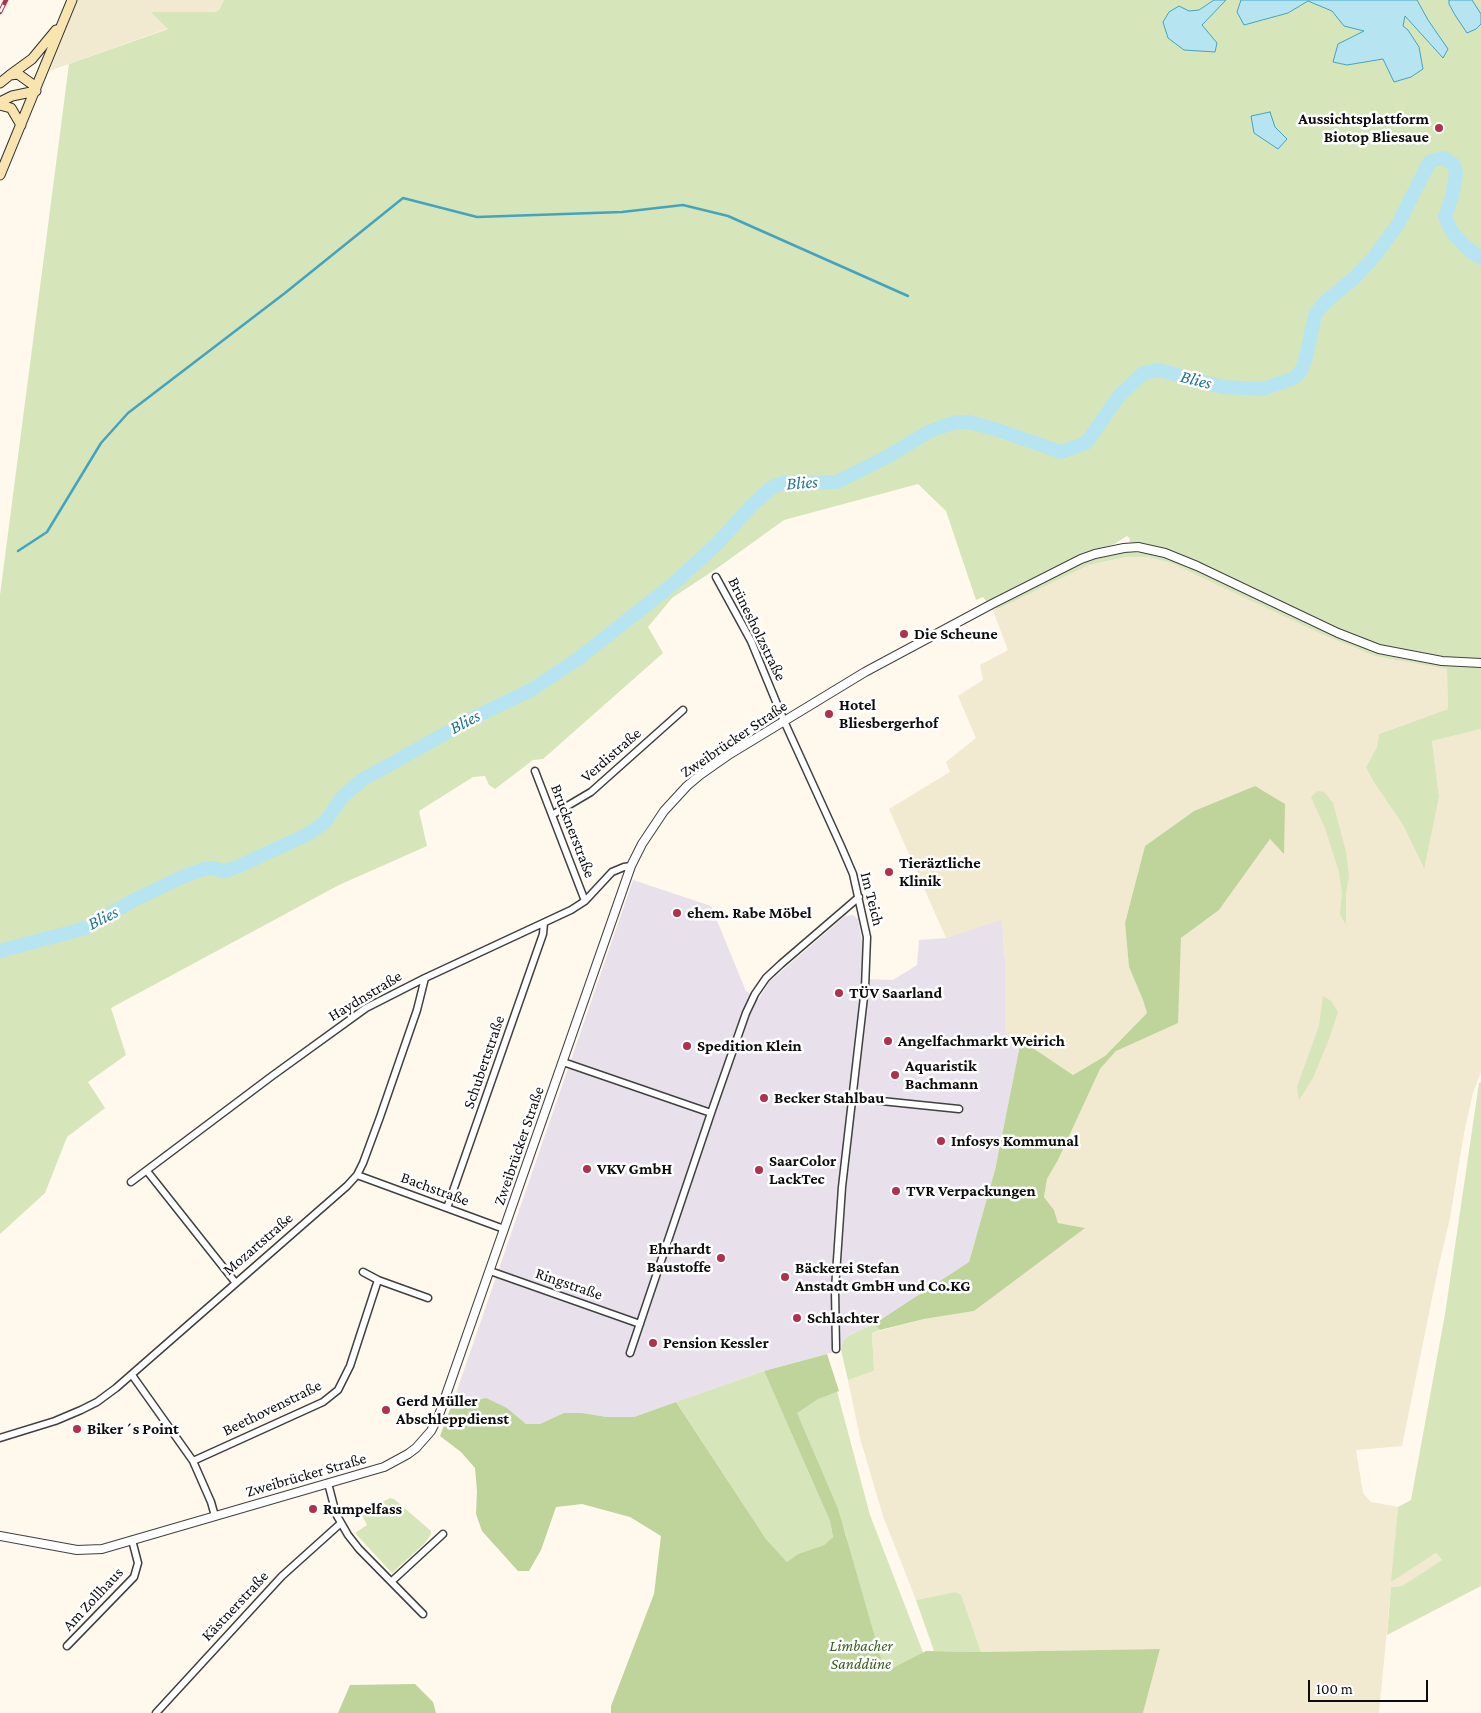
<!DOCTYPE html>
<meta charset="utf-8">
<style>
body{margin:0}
#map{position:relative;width:1481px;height:1713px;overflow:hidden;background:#fef8ed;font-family:"Crimson Pro",serif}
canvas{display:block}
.scale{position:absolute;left:1308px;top:1680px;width:120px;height:22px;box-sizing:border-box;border:2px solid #0d0d0d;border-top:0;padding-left:6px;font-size:15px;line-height:18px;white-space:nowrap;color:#0d0d0d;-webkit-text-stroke:4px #fff;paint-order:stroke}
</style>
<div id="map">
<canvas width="1481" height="1713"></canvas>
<div class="scale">100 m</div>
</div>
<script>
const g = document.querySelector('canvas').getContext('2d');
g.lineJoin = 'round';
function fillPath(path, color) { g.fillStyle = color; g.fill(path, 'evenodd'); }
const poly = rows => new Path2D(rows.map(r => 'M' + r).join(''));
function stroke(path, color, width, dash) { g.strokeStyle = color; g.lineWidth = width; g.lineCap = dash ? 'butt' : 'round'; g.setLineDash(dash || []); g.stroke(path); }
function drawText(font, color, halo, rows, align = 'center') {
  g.font = font + ' "Crimson Pro",serif'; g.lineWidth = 5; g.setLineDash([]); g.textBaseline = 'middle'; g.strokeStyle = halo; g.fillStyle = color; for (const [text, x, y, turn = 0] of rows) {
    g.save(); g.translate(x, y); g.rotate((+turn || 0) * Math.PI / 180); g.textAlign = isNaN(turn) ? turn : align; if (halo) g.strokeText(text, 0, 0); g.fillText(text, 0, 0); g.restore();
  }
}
fillPath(poly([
 [633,880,711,906,746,991,759,999,769,982,845,916,853,915,858,919,862,942,863,979,893,980,917,965,919,940,946,938,1002,919,1005,959,1005,1032,1021,1040,995,1170,969,1262,874,1324,850,1335,843,1341,841,1350,764,1371,634,1417,607,1417,582,1413,564,1413,541,1424,526,1424,507,1408,464,1397,454,1399]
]), '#e8e1eb');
fillPath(poly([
 [69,0,224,0,219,10,38,75],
 [1126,557,1147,557,1171,563,1357,649,1447,669,1448,709,1379,734,1377,747,1366,767,1373,781,1403,825,1423,868,1439,797,1432,741,1481,729,1481,1072,1473,1093,1464,1133,1450,1218,1438,1269,1402,1446,1356,1450,1363,1493,1371,1502,1398,1507,1392,1581,1436,1553,1442,1560,1402,1586,1391,1587,1379,1713,1143,1713,1160,1649,981,1652,961,1596,957,1592,916,1600,883,1516,860,1438,848,1380,874,1371,872,1333,924,1319,974,1311,1084,1228,1058,1223,1054,1210,1044,1197,1047,1179,1058,1160,1100,1069,1116,1051,1131,1042,1179,978,1181,938,1219,910,1270,839,1284,853,1255,786,1194,811,1145,846,1125,923,1129,967,1143,1000,1147,1013,1105,1056,1073,1075,1021,1040,1005,1033,1005,959,1002,920,946,938,889,809,950,772,946,762,976,738,958,696,983,680,980,665,1008,650,992,608,1000,608,1089,565]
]), '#f1e9d0');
fillPath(poly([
 [224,0,1481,0,1481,659,1440,658,1379,645,1336,629,1179,555,1151,545,1131,543,1129,541,1130,539,1127,536,1114,544,1076,558,987,602,983,597,976,600,946,511,918,484,784,520,716,569,672,598,648,627,663,653,543,759,533,760,495,789,489,785,485,776,473,777,419,811,427,846,339,885,111,1008,126,1055,88,1082,105,1108,67,1137,45,1193,0,1234,0,595,69,64,168,29,151,12,215,12,219,10],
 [1124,551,1153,554,1173,560,1326,632,1352,644,1383,654,1428,663,1481,666,1481,729,1432,741,1439,797,1424,869,1403,825,1373,781,1366,767,1377,747,1379,734,1448,709,1447,669,1375,656,1324,635,1171,563,1147,557,1126,557,1089,565,1000,608,992,608,1079,564,1097,556],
 [1318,791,1324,792,1333,803,1346,852,1349,876,1346,893,1346,925,1340,914,1342,893,1339,872,1325,828,1311,797],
 [1323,996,1331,1001,1338,1012,1329,1039,1313,1078,1299,1100,1297,1087,1319,1026],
 [1481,1082,1481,1586,1387,1635,1391,1587,1402,1586,1442,1560,1436,1553,1391,1582,1398,1507,1411,1500,1445,1314,1479,1083],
 [874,1324,880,1330,872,1333,874,1371,848,1380,841,1350,843,1341,850,1335],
 [830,1365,870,1515,924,1655,1035,1653,684,1713,853,1593,846,1535,777,1379],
 [764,1371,830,1521,833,1537,824,1545,798,1554,787,1562,766,1539,676,1402],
 [390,1498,394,1499,431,1531,431,1534,425,1543,392,1573,355,1533,367,1525,361,1513],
 [956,1592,961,1595,981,1652,934,1651,916,1600]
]), '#d7e5ba');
fillPath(poly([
 [1255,786,1285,804,1284,854,1270,839,1219,910,1181,938,1178,1023,1116,1051,1100,1069,1058,1160,1047,1179,1044,1197,1054,1210,1058,1223,1085,1228,974,1311,924,1319,880,1330,874,1324,969,1262,995,1170,1021,1040,1073,1075,1105,1056,1147,1013,1143,1000,1129,967,1125,923,1145,846,1194,811],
 [827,1354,839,1391,818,1399,797,1413,838,1509,885,1672,926,1651,981,1652,1160,1649,1143,1713,611,1713,611,1706,654,1594,661,1536,630,1517,582,1504,556,1507,541,1550,529,1571,518,1571,482,1531,476,1514,477,1491,475,1468,461,1452,440,1436,454,1399,464,1397,479,1400,486,1398,507,1408,526,1424,540,1424,564,1413,582,1413,607,1417,634,1417,676,1402,766,1539,787,1562,798,1554,824,1545,833,1537,830,1521,764,1371],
 [415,1684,433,1702,436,1713,338,1713,350,1685]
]), '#bed49b');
const water = poly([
 [1214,0,1226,0,1202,25,1217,43,1215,52,1184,50,1168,38,1163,22,1169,12,1179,6,1189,11,1199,10,1214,0],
 [1241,0,1417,0,1428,20,1448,49,1443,58,1405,16,1403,26,1408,30,1419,47,1423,69,1411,77,1394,82,1383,59,1347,65,1333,62,1338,44,1364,31,1344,26,1332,11,1308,1,1288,13,1244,25,1237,12,1241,0],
 [1449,0,1472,0,1481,14,1481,24,1476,29,1467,33,1455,15,1449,4,1449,0],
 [1270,112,1275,127,1287,139,1278,149,1254,133,1251,116,1270,112]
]);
fillPath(water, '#b6e5f1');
stroke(water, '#43a4c2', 1);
stroke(poly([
 [18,551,47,532,101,443,128,413,285,293,403,198,477,217,622,212,683,205,728,216,908,296]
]), '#43a4c2', 2.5);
stroke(poly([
 [0,951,86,928,134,900,180,878,204,869,212,868,224,871,235,868,308,834,325,822,343,796,362,780,475,717,531,690,578,659,673,584,717,544,751,506,772,487,783,483,837,482,885,458,930,431,956,422,969,422,998,430,1061,452,1086,443,1119,396,1143,373,1159,370,1222,387,1263,389,1294,378,1301,371,1306,357,1315,315,1324,303,1353,279,1374,257,1398,224,1430,161,1444,158,1454,165,1456,174,1452,196,1445,217,1452,232,1466,247,1481,258]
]), '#b6e5f1', 14);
const minor = poly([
 [716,577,751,641,784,721,841,846,853,874,867,937,865,988,842,1187,835,1289,836,1349],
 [535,771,585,901],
 [552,815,591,792,683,710],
 [563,1062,711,1113],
 [852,1098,959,1109],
 [147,1171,235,1282],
 [357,1175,504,1229],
 [131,1182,272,1076,366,1008,425,978,571,910,585,901,612,872,624,867,631,866],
 [447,1208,543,934,544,923],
 [490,1271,640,1324],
 [363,1272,378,1280,428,1298],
 [630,1353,711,1113,746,1013,755,994,766,978,781,964,859,897],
 [132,1375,193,1461,211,1502,215,1516],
 [0,1438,55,1421,81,1410,97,1402,116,1388,347,1186,357,1175,363,1163,380,1117,417,1010,425,978],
 [193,1461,323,1402,338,1390,350,1366,378,1280],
 [328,1483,336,1514,348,1535,359,1549,423,1614],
 [392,1581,443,1534],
 [67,1646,134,1577,138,1563,132,1540],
 [156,1713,282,1576,341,1523]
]);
const tertiary = poly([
 [0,1536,77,1550,102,1549,384,1467,408,1454,416,1448,431,1431,439,1415,631,866,642,844,664,811,687,786,700,775,730,754,865,672,992,604,1081,559,1095,554,1124,548,1138,547,1165,553,1197,566,1338,633,1379,649,1442,661,1481,663]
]);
const secondary = poly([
 [10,75,32,59,56,30],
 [0,83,10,75,18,74,32,84,36,91],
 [0,102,12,96,36,91],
 [0,105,11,108,21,125],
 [0,175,72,0]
]);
stroke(minor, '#404040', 9);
stroke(tertiary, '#404040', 10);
stroke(secondary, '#2f2f2f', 11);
stroke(minor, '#fff', 6);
stroke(tertiary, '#fff', 8);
stroke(secondary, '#f8e4ae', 9);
const rail = poly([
 [0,12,6,0]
]);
stroke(rail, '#b1304b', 4.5);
stroke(rail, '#fff', 2.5, [8]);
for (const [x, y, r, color] of [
 [1439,128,5,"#b1304b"],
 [904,634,5,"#b1304b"],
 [829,714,5,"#b1304b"],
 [889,872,5,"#b1304b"],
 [677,913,5,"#b1304b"],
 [839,993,5,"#b1304b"],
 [888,1041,5,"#b1304b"],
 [687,1046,5,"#b1304b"],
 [895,1075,5,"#b1304b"],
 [764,1098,5,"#b1304b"],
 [941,1141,5,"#b1304b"],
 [587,1169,5,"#b1304b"],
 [759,1170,5,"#b1304b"],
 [896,1191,5,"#b1304b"],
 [721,1258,5,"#b1304b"],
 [785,1277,5,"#b1304b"],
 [797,1318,5,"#b1304b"],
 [653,1343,5,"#b1304b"],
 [386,1410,5,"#b1304b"],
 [77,1429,5,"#b1304b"],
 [313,1509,5,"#b1304b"]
]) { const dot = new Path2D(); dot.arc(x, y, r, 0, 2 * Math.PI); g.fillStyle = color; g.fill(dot); stroke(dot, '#fff', 2); }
drawText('bold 16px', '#0d0d0d', '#fff', [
 ["Aussichtsplattform",1429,119,"right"],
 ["Biotop Bliesaue",1429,137,"right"],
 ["Die Scheune",914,634],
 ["Hotel",839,705],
 ["Bliesbergerhof",839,723],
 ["Tieräztliche",899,863],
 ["Klinik",899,881],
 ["ehem. Rabe Möbel",687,913],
 ["TÜV Saarland",849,993],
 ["Angelfachmarkt Weirich",898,1041],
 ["Spedition Klein",697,1046],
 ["Aquaristik",905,1066],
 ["Bachmann",905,1084],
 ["Becker Stahlbau",774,1098],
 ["Infosys Kommunal",951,1141],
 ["SaarColor",769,1161],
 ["LackTec",769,1179],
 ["VKV GmbH",597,1169],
 ["TVR Verpackungen",906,1191],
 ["Ehrhardt",711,1249,"right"],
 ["Baustoffe",711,1267,"right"],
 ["Bäckerei Stefan",795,1268],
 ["Anstadt GmbH und Co.KG",795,1286],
 ["Schlachter",807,1318],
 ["Pension Kessler",663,1343],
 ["Gerd Müller",396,1401],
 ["Abschleppdienst",396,1419],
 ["Biker´s Point",87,1429],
 ["Rumpelfass",323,1509]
], 'left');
drawText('16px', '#0d0d0d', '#fff', [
 ["Brünesholzstraße",757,629,64],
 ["Zweibrücker Straße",734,739,-34],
 ["Verdistraße",611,755,-41],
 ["Brucknerstraße",573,831,69],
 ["Im Teich",872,899,76],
 ["Haydnstraße",365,996,-31],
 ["Schubertstraße",484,1062,-71],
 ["Zweibrücker Straße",519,1146,-71],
 ["Bachstraße",435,1189,20],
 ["Mozartstraße",258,1244,-41],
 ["Ringstraße",569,1284,19],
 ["Beethovenstraße",272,1408,-26],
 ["Zweibrücker Straße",306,1475,-16],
 ["Am Zollhaus",93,1599,-47],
 ["Kästnerstraße",235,1606,-47]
]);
drawText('italic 16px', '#395f22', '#fff', [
 ["Limbacher",861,1646],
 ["Sanddüne",861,1664]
]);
drawText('italic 18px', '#207494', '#fff', [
 ["Blies",1196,380,14],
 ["Blies",802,483,-4],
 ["Blies",465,722,-28],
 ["Blies",103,918,-27]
]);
</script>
